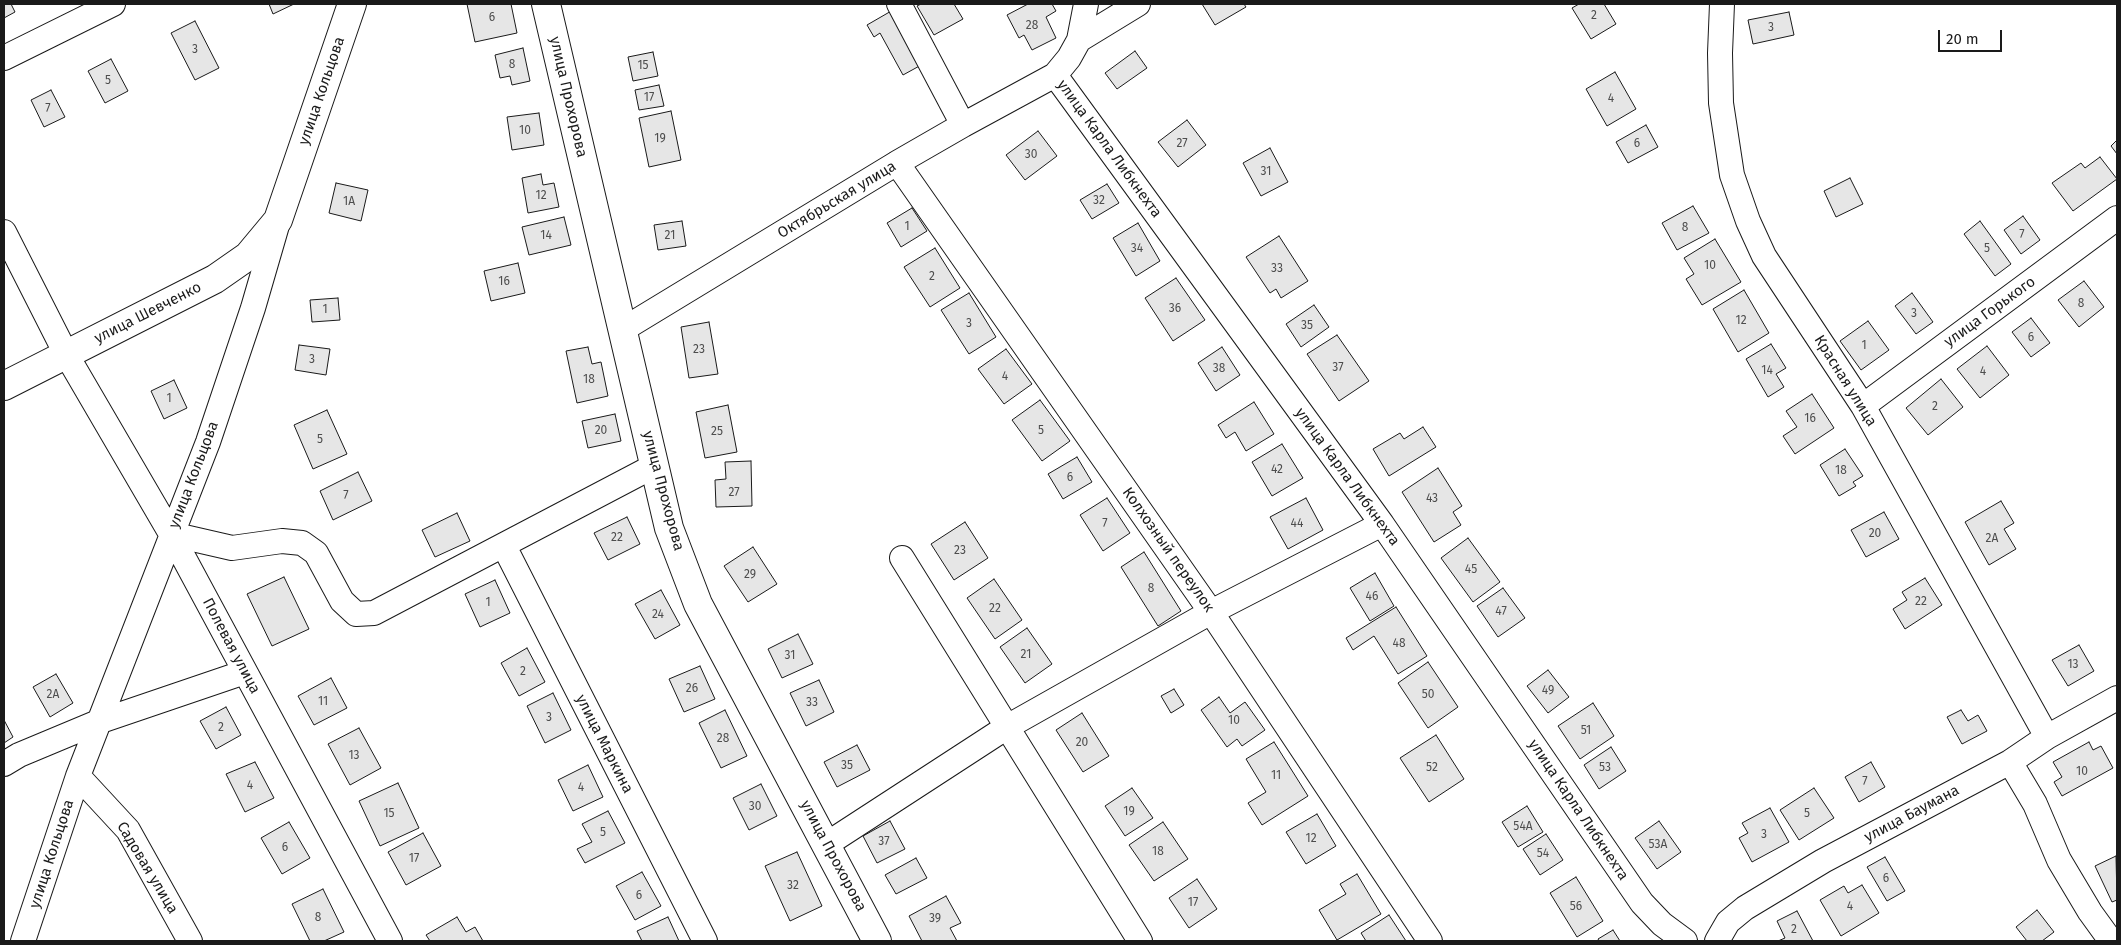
<!DOCTYPE html>
<meta charset="utf-8">
<style>
body{margin:0}
#map{position:relative;width:2121px;height:945px;overflow:hidden;background:#fff;font-family:"Fira Sans",sans-serif}
canvas{display:block}
.frame{position:absolute;inset:0;border:5px solid #1a1a1a;pointer-events:none}
.scale{position:absolute;left:1938px;top:30px;width:64px;height:22px;box-sizing:border-box;border:2px solid #1a1a1a;border-top:0;padding-left:6px;font-size:15px;line-height:18px;white-space:nowrap;color:#1a1a1a;-webkit-text-stroke:4px #fff;paint-order:stroke}
</style>
<div id="map">
<canvas width="2121" height="945"></canvas>
<div class="frame"></div>
<div class="scale">20 m</div>
</div>
<script>
const g = document.querySelector('canvas').getContext('2d');
g.lineJoin = 'round';
function fillPath(path, color) { g.fillStyle = color; g.fill(path, 'evenodd'); }
const poly = rows => new Path2D(rows.map(r => 'M' + r).join(''));
function stroke(path, color, width, dash) { g.strokeStyle = color; g.lineWidth = width; g.lineCap = dash ? 'butt' : 'round'; g.setLineDash(dash || []); g.stroke(path); }
function drawText(font, color, halo, rows, align = 'center') {
  g.font = font + ' "Fira Sans",sans-serif'; g.lineWidth = 4; g.setLineDash([]); g.textBaseline = 'middle'; g.strokeStyle = halo; g.fillStyle = color; for (const [text, x, y, turn = 0] of rows) {
    g.save(); g.translate(x, y); g.rotate((+turn || 0) * Math.PI / 180); g.textAlign = isNaN(turn) ? turn : align; if (halo) g.strokeText(text, 0, 0); g.fillText(text, 0, 0); g.restore();
  }
}
const building = poly([
 [4,4,11,4,15,12,4,18,4,4],
 [269,4,294,4,273,14,269,4],
 [467,4,511,4,517,33,475,42,467,4],
 [921,4,954,4,963,19,934,35,917,6,921,4],
 [1028,4,1052,4,1056,11,1046,17,1056,38,1032,50,1024,35,1019,38,1007,15,1028,4],
 [1202,4,1244,4,1246,7,1215,25,1202,4],
 [1579,4,1604,4,1616,24,1591,39,1572,8,1579,4],
 [893,10,923,64,903,75,880,33,874,37,867,25,893,10],
 [1789,12,1794,35,1753,44,1748,20,1789,12],
 [195,21,219,68,195,80,171,33,195,21],
 [523,48,530,81,512,85,510,76,500,78,495,55,523,48],
 [1135,51,1147,68,1117,89,1105,73,1135,51],
 [653,52,658,76,633,81,628,57,653,52],
 [111,59,128,91,105,103,88,71,111,59],
 [1615,72,1636,109,1607,126,1586,89,1615,72],
 [659,85,664,106,639,110,635,90,659,85],
 [51,90,65,117,44,127,31,100,51,90],
 [671,111,681,160,649,167,639,118,671,111],
 [539,113,544,145,512,150,507,117,539,113],
 [1187,120,1206,145,1178,167,1158,142,1187,120],
 [1646,125,1658,147,1628,163,1616,142,1646,125],
 [1038,131,1057,156,1025,180,1006,155,1038,131],
 [2117,140,2117,154,2111,146,2117,140],
 [1270,148,1288,182,1261,196,1243,163,1270,148],
 [2100,157,2117,179,2073,211,2052,183,2081,163,2085,168,2100,157],
 [541,174,543,185,554,183,559,207,528,213,522,178,541,174],
 [1850,178,1863,204,1836,217,1824,191,1850,178],
 [336,183,368,190,361,221,329,213,336,183],
 [1107,184,1119,203,1092,219,1080,200,1107,184],
 [1693,206,1709,233,1677,250,1662,223,1693,206],
 [912,208,927,231,901,247,887,223,912,208],
 [2023,216,2040,240,2021,254,2004,230,2023,216],
 [564,217,571,245,529,255,522,227,564,217],
 [682,221,686,246,658,250,654,225,682,221],
 [1980,221,2011,264,1995,276,1964,234,1980,221],
 [1138,223,1160,261,1136,276,1113,238,1138,223],
 [1279,236,1308,281,1281,298,1276,289,1270,293,1246,257,1279,236],
 [1715,239,1741,282,1702,305,1686,279,1694,274,1684,258,1715,239],
 [935,248,960,288,930,307,904,267,935,248],
 [518,263,525,293,491,301,484,271,518,263],
 [1176,278,1205,320,1173,341,1145,298,1176,278],
 [2084,281,2104,307,2079,327,2058,300,2084,281],
 [1744,290,1769,333,1738,352,1713,309,1744,290],
 [969,293,996,337,969,354,941,310,969,293],
 [1912,293,1933,322,1916,334,1895,306,1912,293],
 [338,298,340,320,312,322,310,300,338,298],
 [1314,305,1329,327,1301,347,1286,324,1314,305],
 [2031,318,2050,343,2031,357,2012,332,2031,318],
 [1868,321,1889,350,1861,370,1840,341,1868,321],
 [709,322,718,374,689,378,681,327,709,322],
 [1337,335,1369,381,1339,401,1307,354,1337,335],
 [1771,344,1786,368,1776,374,1784,387,1768,397,1746,359,1771,344],
 [299,345,330,349,326,375,295,370,299,345],
 [1987,346,2009,375,1980,398,1957,369,1987,346],
 [588,347,592,364,601,362,608,396,577,403,566,351,588,347],
 [1222,347,1240,375,1216,391,1198,363,1222,347],
 [1006,349,1032,384,1004,404,978,369,1006,349],
 [1941,379,1963,407,1928,435,1906,408,1941,379],
 [174,380,187,408,164,419,151,391,174,380],
 [1812,394,1834,428,1795,454,1783,436,1797,427,1786,411,1812,394],
 [1040,400,1070,441,1042,461,1012,420,1040,400],
 [1254,402,1274,434,1246,451,1235,432,1226,438,1218,425,1254,402],
 [728,405,737,452,705,458,696,412,728,405],
 [327,410,347,454,313,469,294,425,327,410],
 [615,414,621,441,588,448,582,421,615,414],
 [1423,427,1436,447,1389,476,1373,449,1400,433,1404,439,1423,427],
 [1282,444,1303,478,1272,496,1252,462,1282,444],
 [1845,449,1863,476,1853,482,1856,486,1839,496,1820,465,1845,449],
 [1077,457,1092,482,1063,499,1048,474,1077,457],
 [751,461,752,506,716,507,715,480,726,479,725,462,751,461],
 [1438,468,1462,506,1453,512,1461,525,1434,542,1402,492,1438,468],
 [358,472,372,501,333,520,320,491,358,472],
 [1107,498,1130,533,1103,551,1080,515,1107,498],
 [1306,498,1323,530,1288,549,1270,517,1306,498],
 [2001,501,2014,523,2004,529,2016,549,1989,565,1965,522,2001,501],
 [1884,512,1899,539,1866,557,1851,530,1884,512],
 [457,513,470,541,435,557,422,530,457,513],
 [627,517,640,544,608,560,594,533,627,517],
 [965,522,988,558,954,580,931,544,965,522],
 [1468,538,1500,582,1473,602,1441,558,1468,538],
 [753,547,777,584,748,602,724,566,753,547],
 [1144,552,1181,611,1158,626,1121,567,1144,552],
 [1375,573,1394,606,1370,621,1350,588,1375,573],
 [284,577,309,629,272,646,247,594,284,577],
 [1925,578,1942,605,1905,629,1893,609,1907,600,1902,592,1925,578],
 [994,579,1022,620,995,639,967,598,994,579],
 [495,580,510,613,480,627,465,594,495,580],
 [1503,588,1525,618,1498,637,1477,606,1503,588],
 [661,590,680,625,655,639,635,604,661,590],
 [1396,607,1427,656,1398,674,1374,636,1353,650,1346,638,1396,607],
 [1027,628,1052,664,1025,683,1000,647,1027,628],
 [798,634,813,664,782,678,768,649,798,634],
 [2079,645,2094,671,2068,686,2052,660,2079,645],
 [527,648,545,682,519,696,501,663,527,648],
 [1428,662,1458,707,1428,728,1398,683,1428,662],
 [700,666,715,699,684,712,669,679,700,666],
 [1548,670,1569,697,1548,713,1527,686,1548,670],
 [56,674,73,703,50,717,33,687,56,674],
 [331,678,347,708,314,725,298,696,331,678],
 [819,680,834,712,806,726,790,693,819,680],
 [1174,689,1184,705,1171,713,1161,696,1174,689],
 [553,693,571,730,545,743,527,706,553,693],
 [1219,697,1230,713,1245,702,1265,730,1242,746,1237,739,1227,747,1201,710,1219,697],
 [1593,703,1614,736,1580,759,1558,726,1593,703],
 [226,707,241,735,216,749,200,721,226,707],
 [725,710,747,756,721,768,699,723,725,710],
 [1961,710,1968,721,1978,715,1987,731,1962,744,1947,717,1961,710],
 [1082,713,1109,756,1083,772,1056,730,1082,713],
 [4,720,13,737,4,743,4,720],
 [359,728,381,768,350,785,328,744,359,728],
 [1436,735,1464,779,1429,802,1400,758,1436,735],
 [1274,742,1308,796,1262,825,1248,803,1266,792,1246,759,1274,742],
 [2089,742,2093,750,2101,746,2113,768,2062,796,2054,782,2062,777,2053,762,2089,742],
 [857,745,870,770,837,787,824,762,857,745],
 [1611,747,1626,771,1599,789,1584,765,1611,747],
 [255,762,274,798,245,812,226,774,255,762],
 [1871,762,1885,787,1859,802,1845,777,1871,762],
 [588,765,603,797,573,811,558,780,588,765],
 [398,783,419,828,380,846,359,801,398,783],
 [761,784,777,816,749,830,733,798,761,784],
 [1132,788,1153,818,1125,836,1105,806,1132,788],
 [1814,788,1834,818,1799,840,1780,810,1814,788],
 [1527,806,1543,832,1518,847,1502,822,1527,806],
 [1770,808,1789,842,1752,862,1739,838,1748,833,1742,823,1770,808],
 [608,811,625,843,585,863,577,849,592,842,582,824,608,811],
 [1317,814,1336,846,1306,864,1286,832,1317,814],
 [890,821,905,849,877,863,863,836,890,821],
 [1659,821,1681,852,1657,869,1635,838,1659,821],
 [289,822,310,858,282,874,261,838,289,822],
 [1163,822,1188,859,1154,881,1129,845,1163,822],
 [423,833,441,866,406,885,388,852,423,833],
 [1546,834,1563,860,1540,875,1523,849,1546,834],
 [797,852,822,906,790,921,765,866,797,852],
 [2116,856,2117,900,2112,902,2095,866,2116,856],
 [1885,857,1905,891,1887,901,1867,867,1885,857],
 [916,858,927,878,896,894,885,875,916,858],
 [642,872,661,906,635,920,616,886,642,872],
 [1357,874,1381,914,1337,940,1319,910,1346,894,1340,884,1357,874],
 [1576,877,1603,921,1577,937,1550,893,1576,877],
 [1197,879,1217,909,1189,928,1169,898,1197,879],
 [1862,885,1879,913,1841,936,1820,900,1844,886,1848,893,1862,885],
 [323,889,344,932,324,941,310,941,292,904,323,889],
 [946,896,961,923,950,928,957,941,922,941,909,916,946,896],
 [2037,910,2054,932,2042,941,2027,941,2016,927,2037,910],
 [1797,911,1813,941,1778,941,1785,938,1777,921,1797,911],
 [1389,915,1406,941,1366,941,1361,933,1389,915],
 [457,917,466,932,475,927,483,941,430,941,426,935,457,917],
 [668,917,679,941,642,941,637,931,668,917],
 [1613,930,1620,941,1599,941,1598,939,1613,930]
]);
fillPath(building, '#e6e6e6');
stroke(building, '#1a1a1a', 1);
const minor = poly([
 [899,4,963,125],
 [1722,4,1720,53,1721,103,1732,175,1748,221,1764,256,1863,406,2047,737],
 [1079,40,1138,4],
 [4,58,113,4],
 [1055,75,1382,524,1642,903,1662,924,1685,941],
 [897,163,1211,612,1430,941],
 [4,232,66,354,171,534,390,941],
 [622,330,897,163,963,125,1055,75,1069,58,1079,40,1086,4],
 [1863,406,2117,218],
 [171,534,232,548,282,541,302,543,316,553,342,601,356,614,374,613,654,466],
 [504,546,705,941],
 [902,558,1140,941],
 [2010,762,2035,804,2059,860,2090,912,2111,941],
 [4,764,19,755,98,722,245,672],
 [78,776,128,830,190,941],
 [827,844,1007,727,1211,612,1382,524],
 [23,941,78,776,208,442,253,308,278,222],
 [1717,941,1728,922,1745,908,1823,861,2010,762,2047,737,2117,698]
]);
const major = poly([
 [546,4,669,528,698,604,877,941],
 [4,386,215,279,248,256,278,220,352,4]
]);
stroke(minor, '#1a1a1a', 26);
stroke(major, '#1a1a1a', 30);
stroke(minor, '#fff', 24);
stroke(major, '#fff', 28);
drawText('12px', '#4d4d4d', null, [
 ["2",1594,16],
 ["6",492,18],
 ["28",1032,26],
 ["3",1771,28],
 ["3",195,50],
 ["8",512,65],
 ["15",643,66],
 ["5",108,81],
 ["17",649,98],
 ["4",1611,99],
 ["7",48,109],
 ["10",525,131],
 ["19",660,139],
 ["27",1182,144],
 ["6",1637,144],
 ["30",1031,155],
 ["31",1266,172],
 ["12",541,196],
 ["32",1099,201],
 ["1А",349,202],
 ["1",907,227],
 ["8",1685,228],
 ["7",2022,235],
 ["14",546,236],
 ["21",670,236],
 ["34",1137,249],
 ["5",1987,249],
 ["10",1710,266],
 ["33",1277,269],
 ["2",932,277],
 ["16",504,282],
 ["8",2081,304],
 ["36",1175,309],
 ["1",325,310],
 ["3",1914,314],
 ["12",1741,321],
 ["3",969,324],
 ["35",1307,326],
 ["6",2031,338],
 ["1",1864,346],
 ["23",699,350],
 ["3",312,360],
 ["37",1338,368],
 ["38",1219,369],
 ["14",1767,371],
 ["4",1983,372],
 ["4",1005,377],
 ["18",589,380],
 ["1",169,399],
 ["2",1935,407],
 ["16",1810,419],
 ["20",601,431],
 ["5",1041,431],
 ["25",717,432],
 ["5",320,440],
 ["42",1277,470],
 ["18",1841,471],
 ["6",1070,478],
 ["27",734,493],
 ["7",346,496],
 ["43",1432,499],
 ["7",1105,524],
 ["44",1297,524],
 ["20",1875,534],
 ["22",617,538],
 ["2А",1992,539],
 ["23",960,551],
 ["45",1471,570],
 ["29",750,575],
 ["8",1151,589],
 ["46",1372,597],
 ["22",1921,602],
 ["1",488,603],
 ["22",995,609],
 ["47",1501,612],
 ["24",658,615],
 ["48",1399,644],
 ["21",1026,655],
 ["31",790,656],
 ["13",2073,665],
 ["2",523,672],
 ["26",692,689],
 ["49",1548,691],
 ["2А",53,695],
 ["50",1428,695],
 ["11",323,702],
 ["33",812,703],
 ["3",549,718],
 ["10",1234,721],
 ["2",221,728],
 ["51",1586,731],
 ["28",723,739],
 ["20",1082,743],
 ["13",354,756],
 ["35",847,766],
 ["52",1432,768],
 ["53",1605,768],
 ["10",2082,772],
 ["11",1276,776],
 ["7",1865,782],
 ["4",250,786],
 ["4",581,788],
 ["30",755,807],
 ["19",1129,812],
 ["15",389,814],
 ["5",1807,814],
 ["54А",1523,827],
 ["5",603,833],
 ["3",1764,835],
 ["12",1311,839],
 ["37",884,842],
 ["53А",1658,845],
 ["6",285,848],
 ["18",1158,852],
 ["54",1543,854],
 ["17",414,859],
 ["6",1886,879],
 ["32",793,886],
 ["6",639,896],
 ["17",1193,903],
 ["56",1576,907],
 ["4",1850,907],
 ["8",318,918],
 ["39",935,919],
 ["2",1794,930]
]);
drawText('15px', '#1a1a1a', '#fff', [
 ["улица Кольцова",322,91,-71],
 ["улица Прохорова",568,97,77],
 ["улица Карла Либкнехта",1109,149,54],
 ["Октябрьская улица",837,200,-31],
 ["улица Горького",1990,312,-36],
 ["улица Шевченко",148,313,-27],
 ["Красная улица",1845,381,58],
 ["улица Кольцова",194,475,-69],
 ["улица Карла Либкнехта",1347,477,54],
 ["улица Прохорова",663,491,75],
 ["Колхозный переулок",1168,550,55],
 ["Полевая улица",231,646,62],
 ["улица Маркина",604,744,63],
 ["улица Карла Либкнехта",1578,810,56],
 ["улица Баумана",1912,814,-28],
 ["улица Кольцова",52,854,-72],
 ["улица Прохорова",833,856,62],
 ["Садовая улица",147,868,59]
]);
</script>
